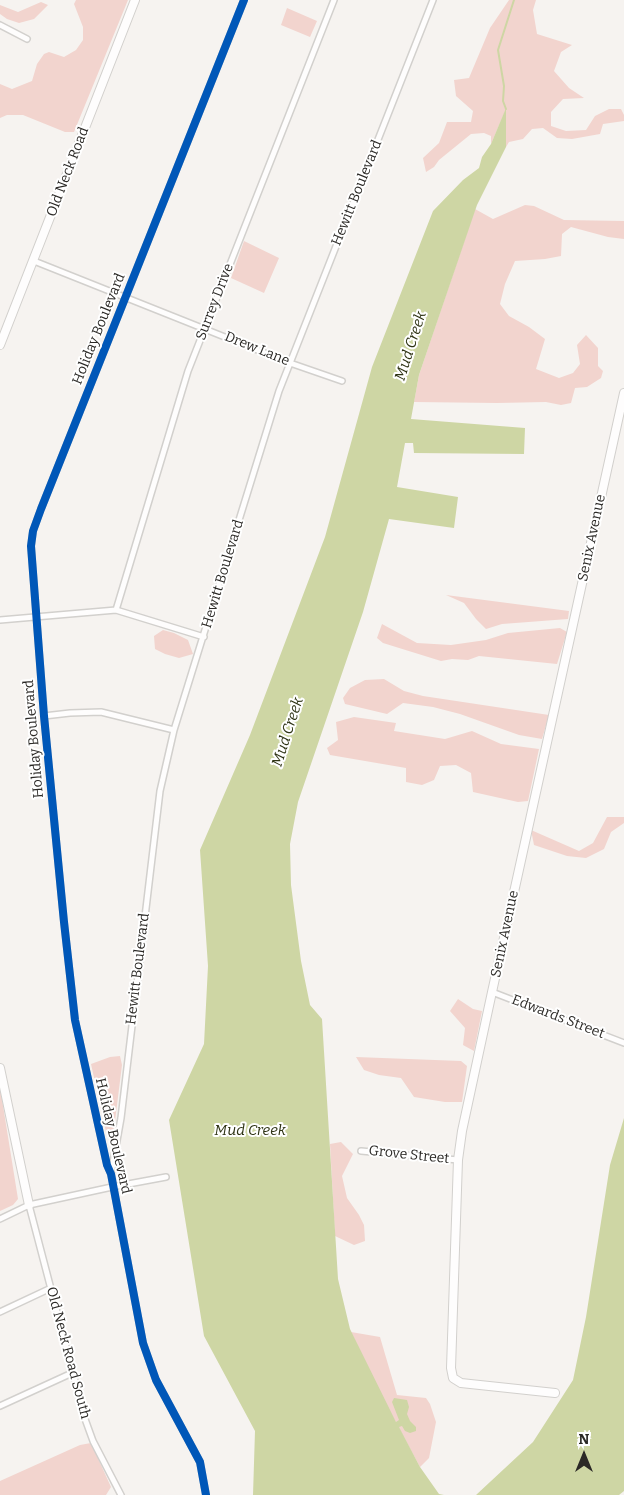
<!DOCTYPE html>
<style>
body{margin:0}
#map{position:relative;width:624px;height:1495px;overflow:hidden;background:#f6f3f0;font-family:Bitter,serif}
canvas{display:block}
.north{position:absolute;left:559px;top:1430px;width:50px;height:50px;-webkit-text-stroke:4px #fff;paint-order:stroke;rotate:0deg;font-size:14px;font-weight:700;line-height:20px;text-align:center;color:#2b2926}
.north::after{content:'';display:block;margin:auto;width:18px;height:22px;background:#2b2926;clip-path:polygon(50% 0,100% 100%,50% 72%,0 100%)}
</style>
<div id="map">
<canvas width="624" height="1495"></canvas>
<div class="north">N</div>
</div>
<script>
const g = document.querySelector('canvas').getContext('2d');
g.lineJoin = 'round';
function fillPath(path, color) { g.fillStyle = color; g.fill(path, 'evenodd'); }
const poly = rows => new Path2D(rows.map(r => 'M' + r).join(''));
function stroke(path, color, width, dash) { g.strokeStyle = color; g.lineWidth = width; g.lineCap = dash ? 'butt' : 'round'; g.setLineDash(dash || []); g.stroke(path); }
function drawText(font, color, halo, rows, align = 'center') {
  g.font = font + ' Bitter,serif'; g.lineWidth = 4; g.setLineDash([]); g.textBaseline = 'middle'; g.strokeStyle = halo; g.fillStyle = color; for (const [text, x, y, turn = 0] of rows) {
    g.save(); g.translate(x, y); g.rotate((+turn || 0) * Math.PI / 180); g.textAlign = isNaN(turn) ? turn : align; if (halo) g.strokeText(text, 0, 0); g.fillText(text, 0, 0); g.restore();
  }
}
fillPath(poly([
 [76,0,128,0,74,132,65,132,23,115,7,115,0,118,0,84,12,89,32,81,37,64,44,54,49,52,64,57,76,50,83,40,83,27,74,4],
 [509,0,536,0,533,10,537,34,572,45,561,52,554,71,569,88,584,98,563,99,551,112,551,126,566,131,586,130,595,116,609,109,621,109,624,115,624,121,603,124,600,134,572,139,557,138,543,128,532,129,523,139,509,142,506,147,506,109,491,144,491,136,484,133,471,134,439,160,434,167,426,172,423,158,439,143,447,122,471,122,473,111,456,96,454,80,469,78,490,28],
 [41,2,48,5,34,19,19,23,7,19,0,14,0,5,18,12],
 [287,8,317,21,310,37,281,25],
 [525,205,534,206,564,220,624,221,624,239,608,237,571,227,562,234,561,256,545,259,515,261,505,284,500,304,509,316,529,327,545,339,536,369,559,378,573,373,580,364,577,345,586,335,598,348,598,366,603,371,601,378,587,387,575,388,571,403,561,405,546,402,497,403,414,402,419,375,475,209,493,219],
 [244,241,279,258,264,293,231,278],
 [446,595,569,611,568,619,502,624,486,629,476,619,464,603],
 [382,624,417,643,451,645,486,640,508,633,560,628,567,632,557,664,479,656,468,660,452,659,441,661,383,643,377,638],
 [163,630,174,633,188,640,193,654,179,658,165,654,155,649,154,636],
 [384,679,404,691,423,696,549,715,542,739,519,735,460,714,433,707,403,703,387,714,345,704,343,698,350,688,365,680],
 [354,717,396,723,394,731,445,739,472,731,501,744,539,749,528,801,518,802,473,792,471,773,456,765,440,766,434,780,422,785,406,782,406,768,330,755,327,748,338,740,336,722],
 [607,817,624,817,624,823,611,832,604,849,586,858,567,856,534,845,531,830,579,851,593,843],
 [458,999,473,1009,482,1011,474,1051,463,1045,465,1028,450,1011],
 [120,1056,122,1065,114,1129,109,1134,106,1132,91,1064,110,1057],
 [356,1057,461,1061,467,1066,462,1102,445,1102,414,1097,401,1078,379,1075,364,1070],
 [0,1087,18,1199,13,1205,0,1211],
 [341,1142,353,1154,342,1176,347,1198,359,1215,364,1225,365,1241,354,1245,335,1236,330,1144],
 [351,1332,380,1337,397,1395,426,1398,430,1404,436,1422,429,1458,420,1467,381,1395],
 [91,1443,111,1487,106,1495,0,1495,0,1481,80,1445]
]), '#f2d4ce');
fillPath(poly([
 [506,108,506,147,477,205,419,375,411,419,525,428,524,454,414,453,413,443,405,443,397,487,458,497,454,528,389,519,363,612,298,802,290,844,291,885,301,961,310,1005,322,1019,338,1279,350,1329,396,1422,399,1420,392,1402,394,1398,407,1400,409,1407,407,1414,410,1421,416,1427,416,1431,410,1433,405,1431,402,1426,399,1427,420,1467,439,1494,444,1495,253,1495,255,1431,204,1336,169,1120,204,1044,208,966,200,850,250,735,325,537,372,367,433,211,463,180,479,168,482,157,491,144],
 [624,1118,624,1491,619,1495,476,1495,533,1442,573,1380,586,1317,610,1165]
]), '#ced6a4');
stroke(poly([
 [506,109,503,101,504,86,498,50,514,0]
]), '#ced6a4', 2);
const street = poly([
 [0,25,27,39],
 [34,261,290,363,342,381],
 [116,610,188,371,334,0],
 [0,620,116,610,204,637],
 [44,716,70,713,101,712,174,730],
 [492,992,624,1043],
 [361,1151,458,1160],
 [111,1174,121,1118,160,791,174,730,279,391,433,0],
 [29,1205,85,1419,93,1441,121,1495],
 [0,1219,29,1205,112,1187,166,1177],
 [0,1312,51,1288],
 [0,1406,72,1373],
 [206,1495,200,1462,156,1380,143,1343,111,1174,107,1165,75,1020,64,922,44,716,31,546,33,531,41,509,244,0]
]);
const secondary = poly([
 [0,345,135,0],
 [0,1068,29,1205],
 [555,1393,461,1383,453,1378,451,1368,458,1160,462,1131,492,992,624,393]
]);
stroke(street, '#d2d0cd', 8);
stroke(secondary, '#d2d0cd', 10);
stroke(street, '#fefdfd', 5);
stroke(secondary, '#fefdfd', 8);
stroke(poly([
 [206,1495,200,1462,156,1380,143,1343,111,1174,107,1165,75,1020,64,922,44,716,31,546,33,531,41,509,244,0]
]), '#0057b8', 8);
drawText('14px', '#2b2926', '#fff', [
 ["Old Neck Road",68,172,-69],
 ["Hewitt Boulevard",357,193,-68],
 ["Surrey Drive",215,302,-69],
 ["Holiday Boulevard",99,329,-68],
 ["Drew Lane",257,349,22],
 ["Senix Avenue",592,538,-78],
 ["Hewitt Boulevard",223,574,-73],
 ["Holiday Boulevard",34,739,-95],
 ["Senix Avenue",505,934,-78],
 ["Hewitt Boulevard",138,969,-83],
 ["Edwards Street",558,1017,21],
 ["Holiday Boulevard",113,1136,77],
 ["Grove Street",409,1155,6],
 ["Old Neck Road South",68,1353,75]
]);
drawText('italic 15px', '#2e3314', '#fff', [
 ["Mud Creek",411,346,-72],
 ["Mud Creek",288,732,-72],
 ["Mud Creek",250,1131]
]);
</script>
